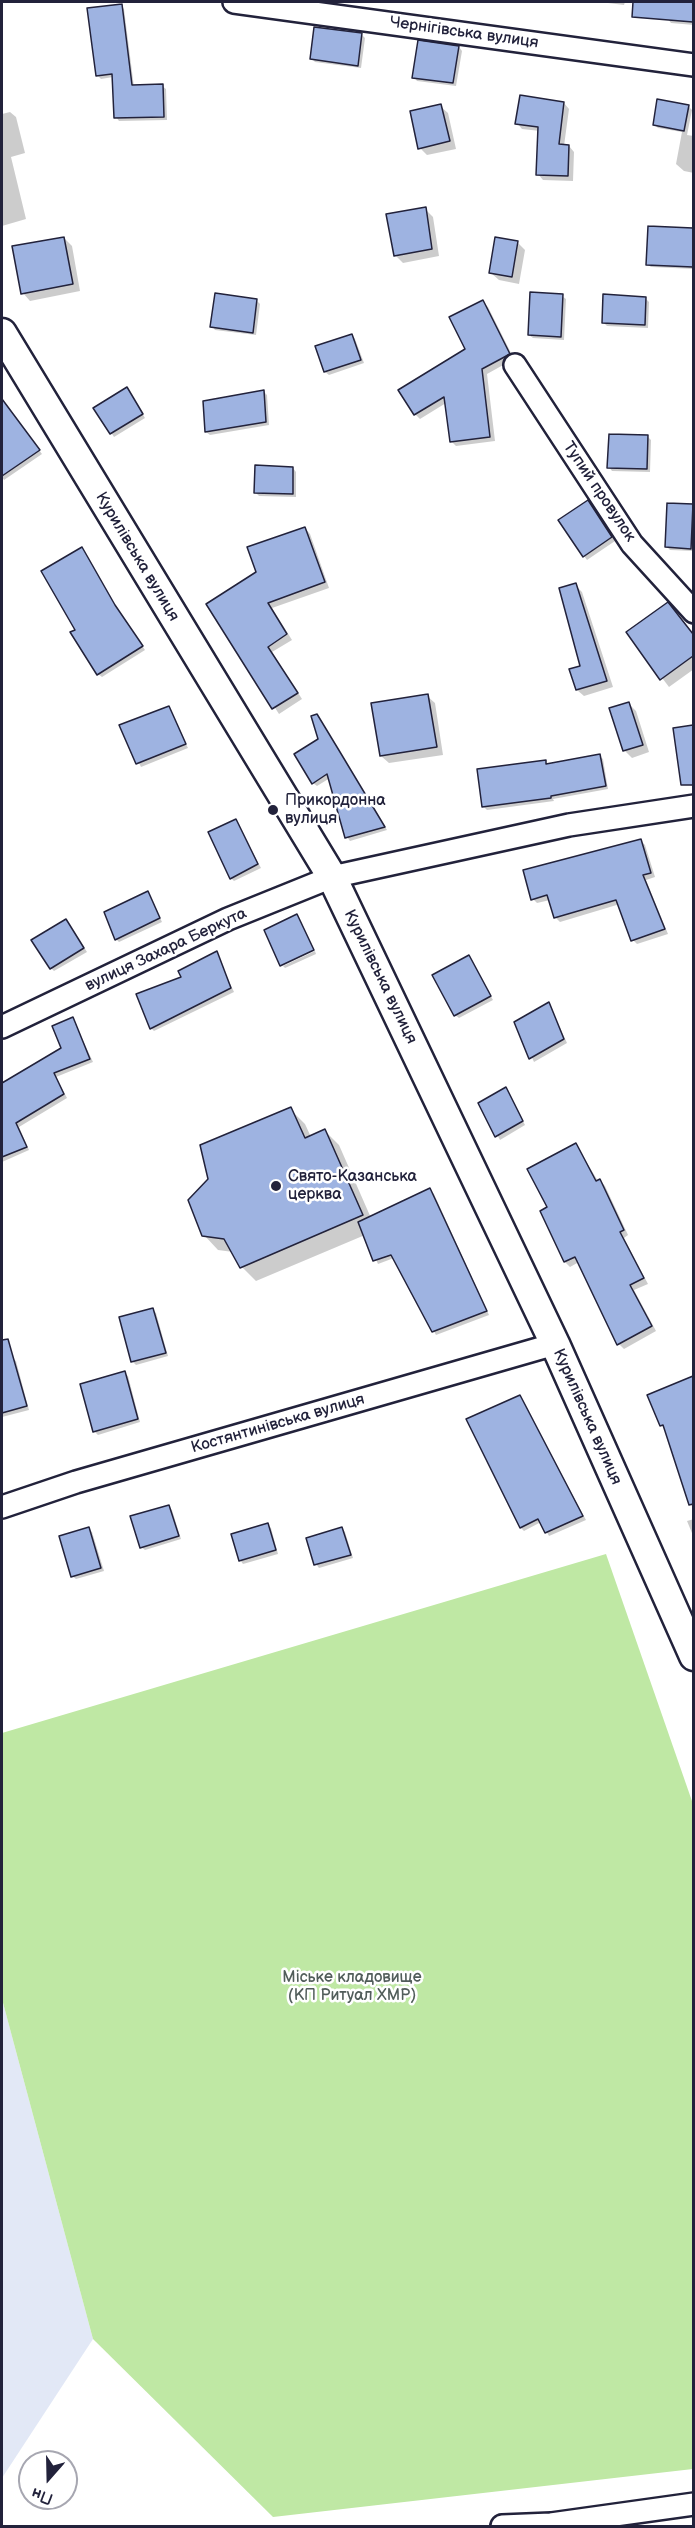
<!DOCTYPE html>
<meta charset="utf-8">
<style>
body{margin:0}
#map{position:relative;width:695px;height:2528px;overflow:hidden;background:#fff;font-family:"Balsamiq Sans",sans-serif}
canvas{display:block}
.frame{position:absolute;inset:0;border:3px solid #22223b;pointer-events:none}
.north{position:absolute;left:18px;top:2450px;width:60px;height:60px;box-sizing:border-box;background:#fff;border:2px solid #a7a7b1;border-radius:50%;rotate:200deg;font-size:16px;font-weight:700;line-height:24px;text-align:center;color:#22223b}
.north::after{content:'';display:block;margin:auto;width:21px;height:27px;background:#22223b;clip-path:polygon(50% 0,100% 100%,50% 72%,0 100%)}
</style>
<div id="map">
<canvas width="695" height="2528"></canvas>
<div class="frame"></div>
<div class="north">Пн</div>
</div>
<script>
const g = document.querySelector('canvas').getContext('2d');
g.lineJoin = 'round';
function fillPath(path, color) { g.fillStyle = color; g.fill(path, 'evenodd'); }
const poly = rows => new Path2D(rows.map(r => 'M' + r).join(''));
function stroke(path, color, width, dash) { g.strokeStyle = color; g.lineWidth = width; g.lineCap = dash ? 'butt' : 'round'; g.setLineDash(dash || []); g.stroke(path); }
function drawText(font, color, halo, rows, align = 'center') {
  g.font = font + ' "Balsamiq Sans",sans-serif'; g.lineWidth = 5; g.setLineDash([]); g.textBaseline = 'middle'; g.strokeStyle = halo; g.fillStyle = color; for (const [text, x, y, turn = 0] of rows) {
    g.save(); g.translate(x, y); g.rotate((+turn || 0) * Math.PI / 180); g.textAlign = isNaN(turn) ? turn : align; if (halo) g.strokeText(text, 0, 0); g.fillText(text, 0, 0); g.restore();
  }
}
fillPath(poly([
 [2,1999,93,2339,2,2478]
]), '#e2e8f6');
fillPath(poly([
 [606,1554,693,1804,693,2469,273,2517,93,2339,2,1999,2,1733]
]), '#bfe8a4');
fillPath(poly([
 [600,2,625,2,624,5],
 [669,2,694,2,694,25,671,23,668,19],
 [121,6,124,9,134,87,162,86,166,89,167,120,119,121,116,117,113,77,101,79,97,75],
 [362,35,365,38,361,68,315,62,311,58],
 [459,47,462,51,456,86,417,81,414,77],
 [564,103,569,109,564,146,569,146,574,152,573,181,543,180,538,174,540,131,522,129,517,123],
 [440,106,448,113,456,149,427,155,420,148],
 [688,106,692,110,687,135,694,136,694,173,684,171,676,164,682,132,658,128,655,125],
 [10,112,16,117,25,153,11,157,26,219,2,226,2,114],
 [425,209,433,217,439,256,403,263,395,255],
 [649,228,694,230,694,269,651,267,647,264],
 [64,238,72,246,80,291,30,301,23,293],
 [517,242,525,250,519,284,499,280,491,273],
 [562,296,566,299,564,340,533,338,529,335],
 [645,298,649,302,648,328,607,326,603,322],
 [256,300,260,304,256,335,215,330,212,326],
 [483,302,488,307,514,359,487,374,495,441,456,446,451,441,446,403,420,419,415,414,466,350],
 [352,335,355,339,364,363,329,375,325,372,317,347],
 [264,392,267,395,269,425,210,435,206,432,205,402],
 [130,393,145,418,114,437,95,408],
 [10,412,42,454,4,480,2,477,2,418],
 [648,437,651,440,650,472,612,471,609,467],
 [293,468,296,472,296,497,259,496,255,492],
 [591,505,615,541,587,560,584,556],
 [693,506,694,551,670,550,667,547],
 [305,528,310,534,329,588,272,608,292,640,272,652,302,699,279,714,208,605,258,573],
 [575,585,582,592,613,687,584,696,577,690,582,667],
 [118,610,145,650,102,677,98,674],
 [675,612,694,635,694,669,669,687,628,633],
 [427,696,435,703,443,755,389,763,381,756],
 [629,704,636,711,649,752,632,758,624,750],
 [168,708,188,748,141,767,121,726],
 [317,715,320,719,387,830,350,841,347,837,330,778,317,786,313,783,319,740],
 [694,727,694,782,685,783,674,729],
 [599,756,603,759,608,789,553,799,554,801,487,810,484,807,545,762,548,765],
 [236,821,261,868,234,881,231,878],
 [641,841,645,845,655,877,646,880,668,934,637,944,633,940,620,904,560,922,555,917,550,900,537,903,533,899],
 [148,893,162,922,119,942,116,939],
 [297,916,314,949,281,964],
 [69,924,87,952,54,971,51,968],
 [315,951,316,954,285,968,283,966],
 [216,953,234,992,154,1031,151,1028,183,978],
 [469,957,493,1000,459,1018,455,1015],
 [549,1004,567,1043,534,1062,516,1023],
 [73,1019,93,1062,56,1077,67,1098,19,1127,29,1150,2,1162,2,1085,63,1049],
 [509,1093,525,1125,500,1140,480,1104],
 [290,1109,305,1124,311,1137,325,1131,339,1145,371,1218,430,1190,434,1194,489,1315,436,1335,394,1258,378,1264,365,1235,256,1281,242,1267,233,1252,218,1250,204,1235],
 [576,1145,598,1181,600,1180,605,1186,628,1235,624,1238,648,1284,634,1290,656,1331,624,1349,619,1344,579,1262,570,1267,565,1262,542,1212,549,1208],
 [153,1310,156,1313,168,1356,136,1365,132,1361],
 [12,1358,16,1361,29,1410,2,1417,2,1360],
 [124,1373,128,1376,140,1422,98,1435,95,1432,82,1385],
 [694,1378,694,1513,667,1430,661,1425,649,1396],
 [520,1397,586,1520,549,1536,541,1522,524,1531,521,1528],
 [169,1507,172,1510,181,1539,145,1550,141,1547],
 [694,1519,694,1538,687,1521],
 [268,1525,271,1528,278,1554,243,1564,240,1560],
 [342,1528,345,1532,353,1558,319,1568,316,1564],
 [89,1529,92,1532,104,1571,76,1579,72,1576]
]), '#0003');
const building = poly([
 [633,2,693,2,693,22,632,17,633,2],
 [122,4,132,85,163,84,164,117,114,118,112,74,96,76,87,8,122,4],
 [314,27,362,33,358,66,310,59,314,27],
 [418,40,459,46,453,83,412,78,418,40],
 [520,95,564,102,559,144,569,145,568,176,536,175,538,127,515,124,520,95],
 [657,99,689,105,684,131,653,125,657,99],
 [441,104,450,141,418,149,410,111,441,104],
 [426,207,432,249,394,256,386,214,426,207],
 [648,226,693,228,693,267,646,265,648,226],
 [64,237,73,284,21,294,12,246,64,237],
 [495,237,518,241,512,277,489,273,495,237],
 [530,292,563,294,561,337,528,335,530,292],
 [215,293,257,299,253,333,210,327,215,293],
 [603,294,646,297,645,325,602,323,603,294],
 [483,300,510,354,482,369,490,437,450,442,444,397,414,415,398,390,465,349,449,317,483,300],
 [352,334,361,360,324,372,315,346,352,334],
 [127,387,143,414,110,434,93,408,127,387],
 [264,390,266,422,205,432,203,401,264,390],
 [2,399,40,450,2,476,2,399],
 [609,434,648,435,647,469,607,468,609,434],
 [255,465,293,467,293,494,254,493,255,465],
 [588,500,612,537,583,557,558,520,588,500],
 [667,503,693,504,691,549,665,547,667,503],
 [305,527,325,582,268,603,287,634,268,647,298,693,272,709,206,604,256,572,247,547,305,527],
 [82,547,115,605,143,646,97,675,70,632,75,630,41,571,82,547],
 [576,583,607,681,576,690,569,669,580,666,559,588,576,583],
 [668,602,693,634,693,656,660,680,626,632,668,602],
 [428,694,437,747,380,756,371,703,428,694],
 [629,702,643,745,623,751,609,708,629,702],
 [169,706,186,744,136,764,119,725,169,706],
 [317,714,340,752,385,827,345,838,327,774,312,784,294,754,318,739,311,716,317,714],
 [693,725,693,785,681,785,673,728,693,725],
 [600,754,606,786,551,796,551,798,482,807,477,769,546,760,546,764,600,754],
 [236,819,258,864,230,879,208,832,236,819],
 [641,839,651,873,643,875,665,929,631,941,616,900,554,918,547,895,531,900,523,870,641,839],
 [148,891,160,918,115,940,104,912,148,891],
 [297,914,314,950,280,966,264,930,297,914],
 [66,919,84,948,50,969,31,940,66,919],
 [217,951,231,988,150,1029,136,994,181,977,178,971,217,951],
 [469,955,491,996,454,1016,432,975,469,955],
 [549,1002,564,1039,529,1059,514,1022,549,1002],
 [73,1017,90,1059,54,1073,64,1094,16,1123,27,1147,2,1157,2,1083,61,1048,52,1026,73,1017],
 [506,1087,523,1121,495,1137,478,1103,506,1087],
 [291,1107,305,1138,325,1129,363,1215,240,1268,224,1239,202,1236,188,1200,208,1179,200,1145,291,1107],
 [576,1143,596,1181,600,1179,624,1230,620,1232,644,1278,630,1285,652,1326,617,1345,575,1257,564,1262,540,1211,547,1207,527,1169,576,1143],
 [430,1188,487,1311,432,1332,391,1255,373,1261,358,1222,430,1188],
 [153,1308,166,1353,131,1362,119,1317,153,1308],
 [8,1339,27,1406,2,1413,2,1340,8,1339],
 [125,1371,138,1419,93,1432,80,1384,125,1371],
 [693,1376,693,1504,689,1505,663,1425,660,1426,647,1395,693,1376],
 [520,1395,583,1516,545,1533,538,1519,520,1528,466,1419,520,1395],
 [169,1505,179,1536,140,1548,130,1516,169,1505],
 [268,1523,276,1550,239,1561,231,1534,268,1523],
 [89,1527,101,1568,71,1577,59,1536,89,1527],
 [342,1527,351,1555,314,1565,306,1538,342,1527]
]);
fillPath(building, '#9eb3e1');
stroke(building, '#22223b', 1.5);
const minor = poly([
 [234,2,694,65],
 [515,365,632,544,694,612],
 [2,1027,228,919,332,877,569,825,694,806],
 [2,1507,76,1482,555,1344],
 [502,2526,551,2524,694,2504]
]);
const secondary = poly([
 [2,333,332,877,555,1344,694,1656]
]);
stroke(minor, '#22223b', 26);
stroke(secondary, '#22223b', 33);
stroke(minor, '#fff', 21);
stroke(secondary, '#fff', 28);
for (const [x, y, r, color] of [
 [273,810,6,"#22223b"],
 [276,1186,6,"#22223b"]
]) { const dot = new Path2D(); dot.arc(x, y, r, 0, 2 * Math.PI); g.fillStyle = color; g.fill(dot); stroke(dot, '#fff', 2); }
drawText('16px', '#22223b', '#fff', [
 ["Чернігівська вулиця",464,33,8],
 ["Тупий провулок",599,492,56],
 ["Курилівська вулиця",137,557,59],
 ["вулиця Захара Беркута",166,950,-25],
 ["Курилівська вулиця",380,977,64],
 ["Курилівська вулиця",587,1417,66],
 ["Костянтинівська вулиця",278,1424,-16]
]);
drawText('16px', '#22223b', '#fff', [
 ["Прикордонна",285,801],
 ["вулиця",285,819],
 ["Свято-Казанська",288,1177],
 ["церква",288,1195]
], 'left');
drawText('16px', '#515d5a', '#fff', [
 ["Міське кладовище",352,1978],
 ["(КП Ритуал ХМР)",352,1996]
]);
</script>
